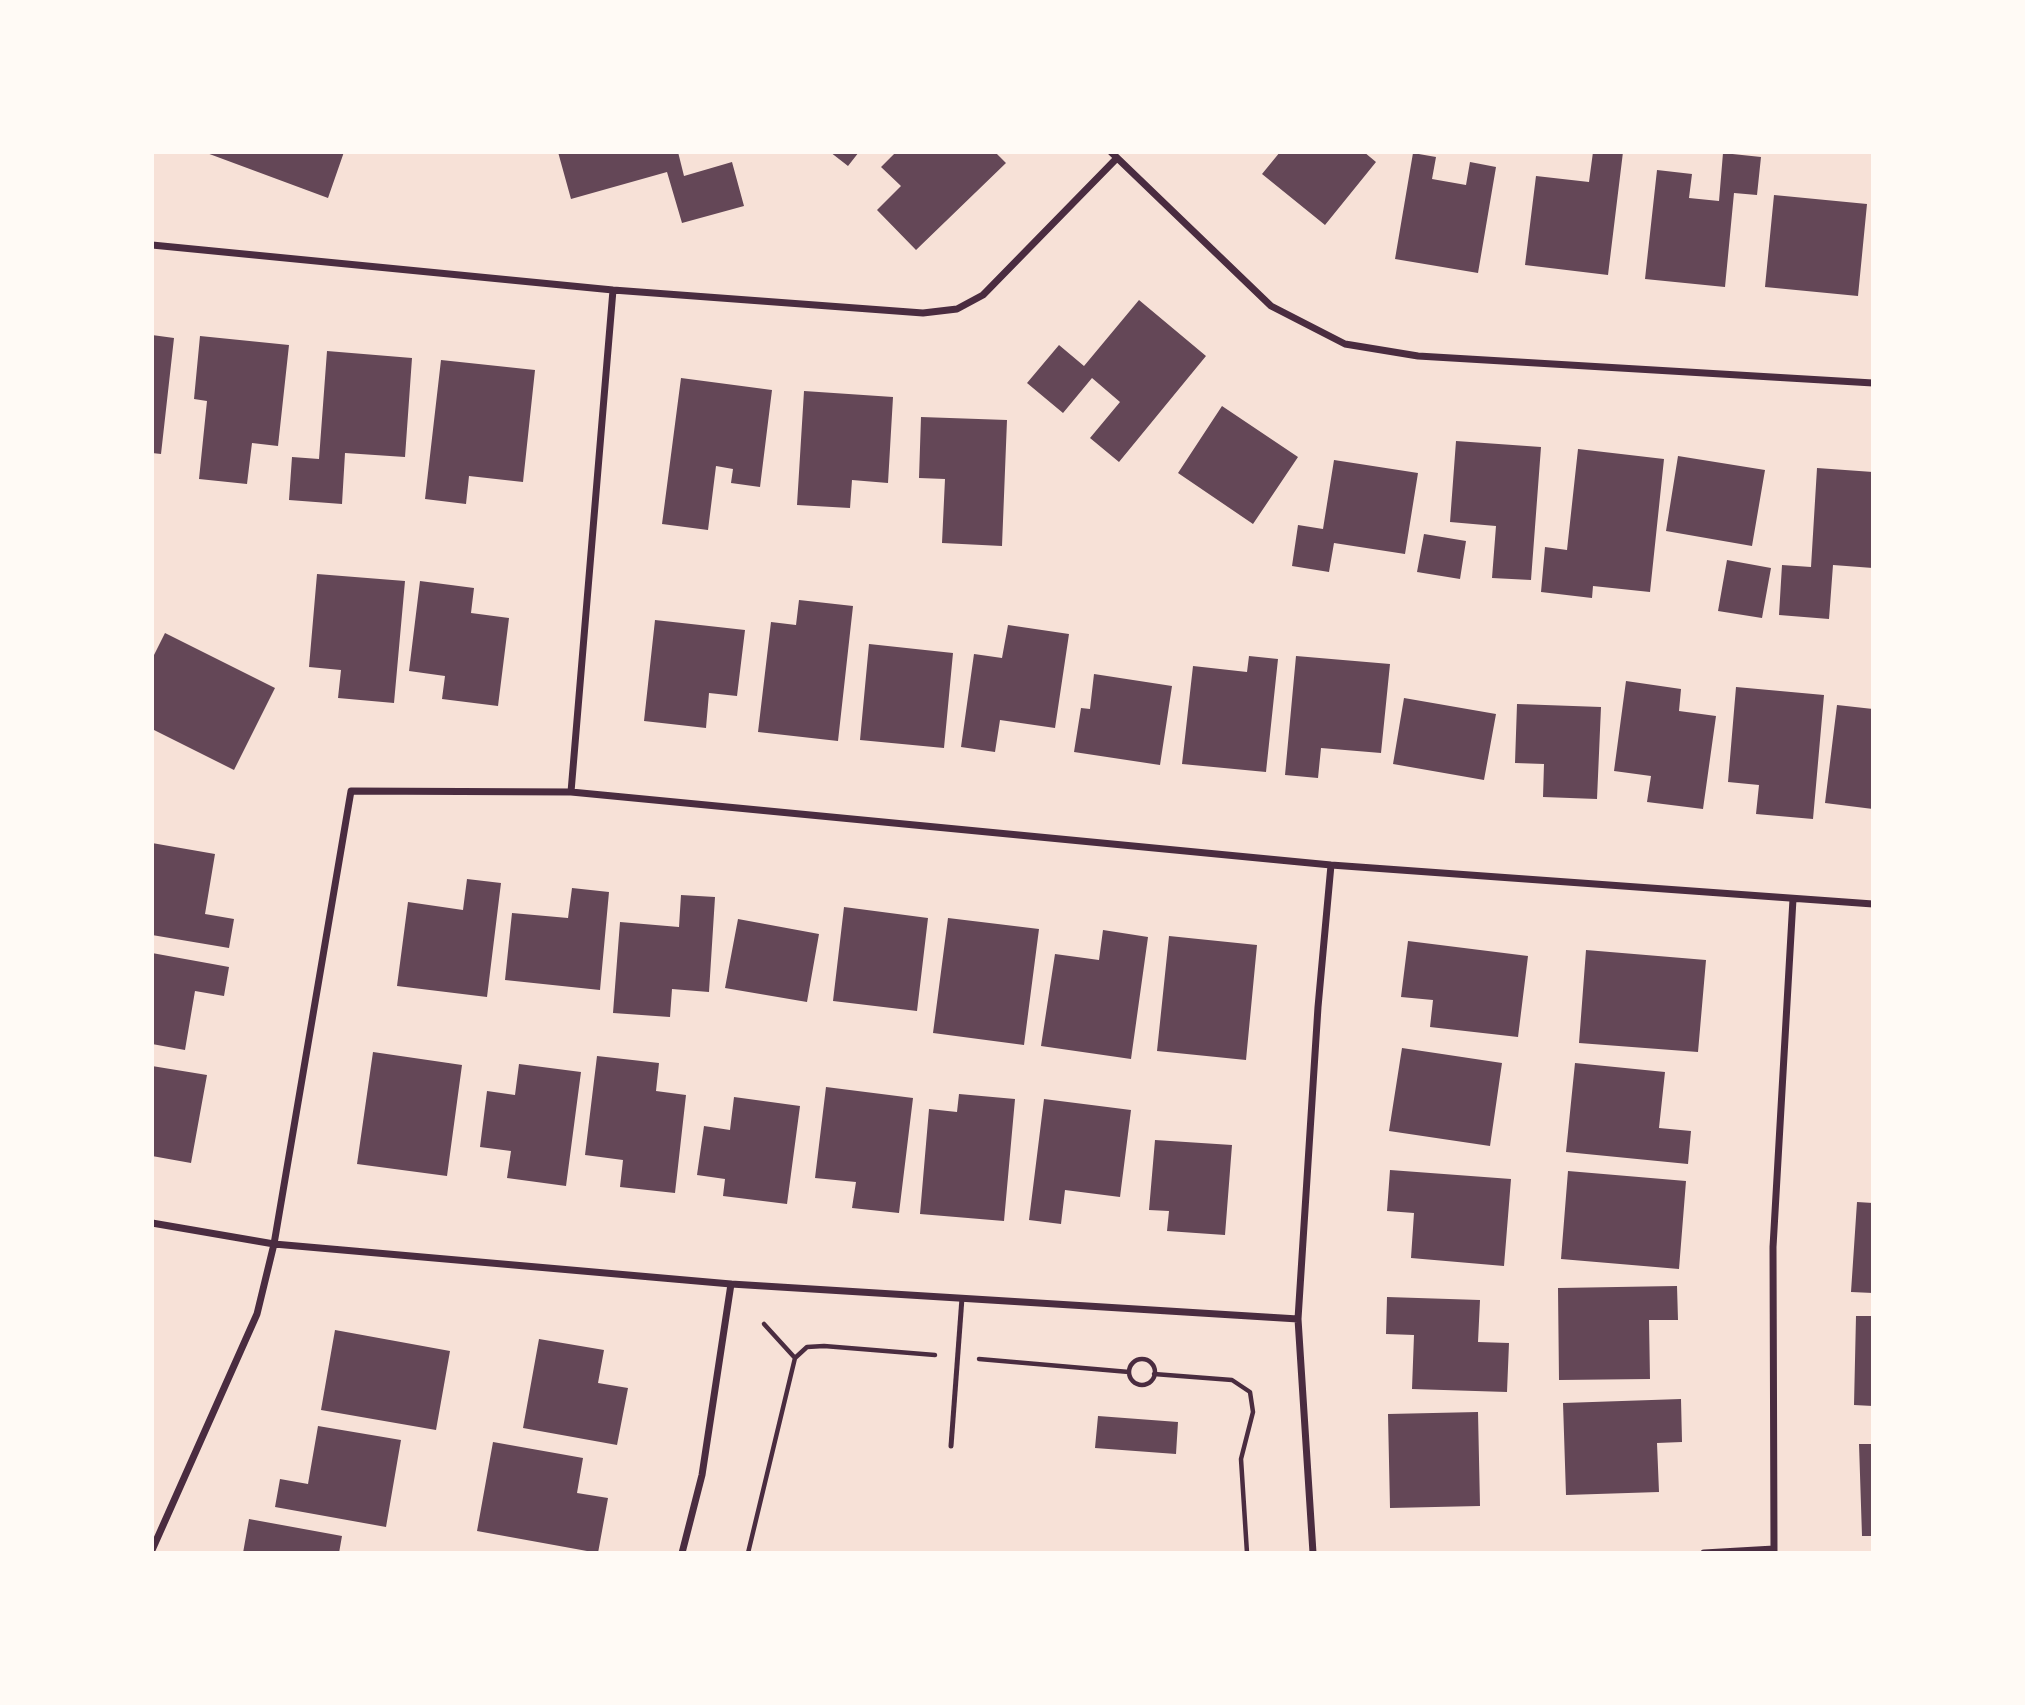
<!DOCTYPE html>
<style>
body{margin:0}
#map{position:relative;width:2025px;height:1705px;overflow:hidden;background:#f7e1d7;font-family:"Space Grotesk",sans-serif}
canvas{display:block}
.frame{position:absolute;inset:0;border:154px solid #fffaf5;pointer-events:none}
</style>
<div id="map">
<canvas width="2025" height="1705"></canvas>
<div class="frame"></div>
</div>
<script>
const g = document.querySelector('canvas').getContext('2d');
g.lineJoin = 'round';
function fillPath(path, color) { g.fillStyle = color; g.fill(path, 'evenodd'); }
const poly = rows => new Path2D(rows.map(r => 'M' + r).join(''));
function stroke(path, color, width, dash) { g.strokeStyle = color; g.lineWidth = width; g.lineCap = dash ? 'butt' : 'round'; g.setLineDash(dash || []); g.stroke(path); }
fillPath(poly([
 [204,152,344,152,328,198],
 [558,152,678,152,684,176,732,162,744,206,682,223,667,172,571,199],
 [830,152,859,152,848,166],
 [896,152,995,152,1006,163,916,250,877,210,901,186,881,167],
 [1280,152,1364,152,1376,162,1325,225,1262,174],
 [1593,152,1623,152,1608,275,1525,265,1536,176,1589,182],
 [1413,153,1436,157,1432,179,1466,185,1470,162,1496,167,1478,273,1395,259],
 [1723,153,1761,157,1757,195,1734,193,1725,287,1645,279,1657,170,1692,174,1689,198,1719,201],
 [1774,195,1867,204,1858,296,1765,287],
 [1139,300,1206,356,1119,462,1090,438,1120,402,1092,378,1063,413,1027,383,1059,345,1084,366],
 [152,335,174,338,161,454,152,453],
 [200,336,289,345,278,446,252,443,247,484,199,479,207,401,194,399],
 [327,351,412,358,405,457,345,453,342,504,289,500,292,457,319,459],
 [441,360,535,370,523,482,469,476,466,504,425,499],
 [681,378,772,390,760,487,731,483,733,469,716,466,708,530,662,524],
 [804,391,893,397,888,483,852,480,850,508,797,505],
 [1222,406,1298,457,1253,524,1178,473],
 [921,417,1007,420,1002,546,942,543,945,479,919,478],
 [1456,441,1541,447,1531,580,1492,578,1496,526,1450,522],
 [1578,449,1664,459,1650,592,1593,586,1592,598,1541,592,1545,547,1567,550],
 [1678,456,1765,470,1752,546,1666,531],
 [1334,460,1418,473,1405,554,1334,543,1329,572,1292,566,1298,525,1323,529],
 [1817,468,1873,472,1873,568,1833,565,1829,619,1779,615,1782,565,1811,567],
 [1424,534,1466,541,1460,579,1417,572],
 [1727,560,1771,568,1762,618,1718,611],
 [317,574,405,581,394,703,338,698,341,670,309,667],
 [420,581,474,588,471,613,509,618,498,706,442,699,445,676,409,671],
 [799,600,853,606,838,741,758,732,771,622,796,625],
 [655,620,745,630,737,696,709,693,706,728,644,721],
 [1008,625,1069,634,1055,728,1000,720,995,752,961,747,974,654,1002,658],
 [165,633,275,688,234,770,152,729,152,659],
 [869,644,953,653,944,748,860,740],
 [1249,656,1278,659,1266,772,1182,764,1193,666,1247,672],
 [1296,656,1390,664,1381,753,1321,748,1318,778,1285,775],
 [1094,674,1172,686,1160,765,1074,752,1081,708,1090,709],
 [1626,681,1681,689,1679,711,1716,716,1703,809,1647,802,1651,776,1614,771],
 [1736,687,1824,695,1813,819,1756,814,1759,785,1728,782],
 [1404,698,1496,714,1484,780,1393,764],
 [1517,704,1601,707,1597,799,1543,797,1544,764,1515,763],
 [1837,705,1873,709,1873,809,1825,803],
 [152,843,215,854,205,914,234,919,229,948,152,935],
 [467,879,501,883,487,997,397,986,408,902,463,910],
 [572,888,609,892,600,990,505,980,512,913,568,918],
 [681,895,715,897,709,992,672,989,670,1017,613,1013,620,922,679,927],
 [844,907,928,918,917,1011,833,1001],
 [948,918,1039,929,1024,1045,933,1033],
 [738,919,819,934,807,1002,725,988],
 [1103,930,1148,937,1131,1059,1041,1046,1055,954,1099,960],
 [1169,936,1257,945,1246,1060,1157,1051],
 [1408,941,1528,956,1518,1037,1430,1027,1433,1000,1401,997],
 [1586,950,1706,960,1698,1052,1579,1043],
 [152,953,229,967,224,996,195,991,185,1050,152,1044],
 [1402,1048,1502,1063,1490,1146,1389,1131],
 [373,1052,462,1065,447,1176,357,1164],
 [597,1056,659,1063,656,1091,686,1095,675,1193,620,1187,623,1160,585,1155],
 [1575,1063,1665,1072,1659,1128,1691,1131,1688,1164,1566,1152],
 [519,1064,581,1072,566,1186,507,1178,511,1151,480,1147,487,1091,515,1095],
 [152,1066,207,1075,191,1163,152,1156],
 [826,1087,913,1098,899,1213,852,1208,856,1182,815,1178],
 [959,1094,1015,1099,1004,1221,920,1214,929,1109,957,1112],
 [734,1097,800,1106,787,1204,723,1196,725,1179,697,1175,704,1126,730,1130],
 [1044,1099,1131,1110,1120,1197,1065,1190,1061,1224,1029,1220],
 [1155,1140,1232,1145,1225,1235,1167,1231,1169,1211,1149,1210],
 [1390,1170,1511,1179,1504,1266,1411,1258,1414,1213,1387,1211],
 [1568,1171,1686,1181,1679,1269,1561,1259],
 [1857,1202,1873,1203,1873,1293,1851,1292],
 [1677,1286,1678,1320,1649,1320,1650,1379,1559,1380,1558,1288],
 [1387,1297,1480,1300,1478,1342,1509,1343,1507,1392,1412,1389,1414,1335,1386,1334],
 [1856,1316,1873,1316,1873,1406,1854,1405],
 [335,1330,450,1351,436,1430,321,1410],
 [539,1339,604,1350,598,1383,628,1388,617,1445,523,1428],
 [1681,1399,1682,1442,1657,1443,1659,1492,1566,1495,1563,1403],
 [1478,1412,1480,1506,1390,1508,1388,1414],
 [1098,1416,1178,1422,1176,1454,1095,1448],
 [318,1426,401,1440,386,1527,275,1507,280,1479,308,1484],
 [493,1442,583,1458,577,1493,608,1498,598,1553,477,1531],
 [1859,1444,1873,1444,1873,1536,1862,1536],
 [249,1519,342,1536,339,1553,243,1553]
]), '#644757');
stroke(poly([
 [764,1324,795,1358],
 [979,1359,1129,1372],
 '1129 1372a13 13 0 1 1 26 0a13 13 0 1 1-26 0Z',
 [1154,1374,1232,1380,1250,1392,1253,1412,1241,1459,1247,1553],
 [748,1553,795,1358,807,1347,824,1346,935,1355]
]), '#4a2c40', 4.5);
stroke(poly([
 [951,1446,962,1298]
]), '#4a2c40', 5);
stroke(poly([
 [1111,152,1271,306,1345,344,1418,356,1873,383],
 [152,245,613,290,923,313,957,309,983,295,1117,158],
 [571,792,613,290],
 [152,1223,274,1244,731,1284,1298,1319],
 [152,1550,257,1314,274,1244,351,791,571,792,1331,865,1873,904],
 [682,1553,702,1475,731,1284],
 [1313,1553,1298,1319,1318,1007,1331,865],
 [1704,1553,1774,1549],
 [1774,1553,1773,1247,1793,899]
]), '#4a2c40', 7);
</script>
